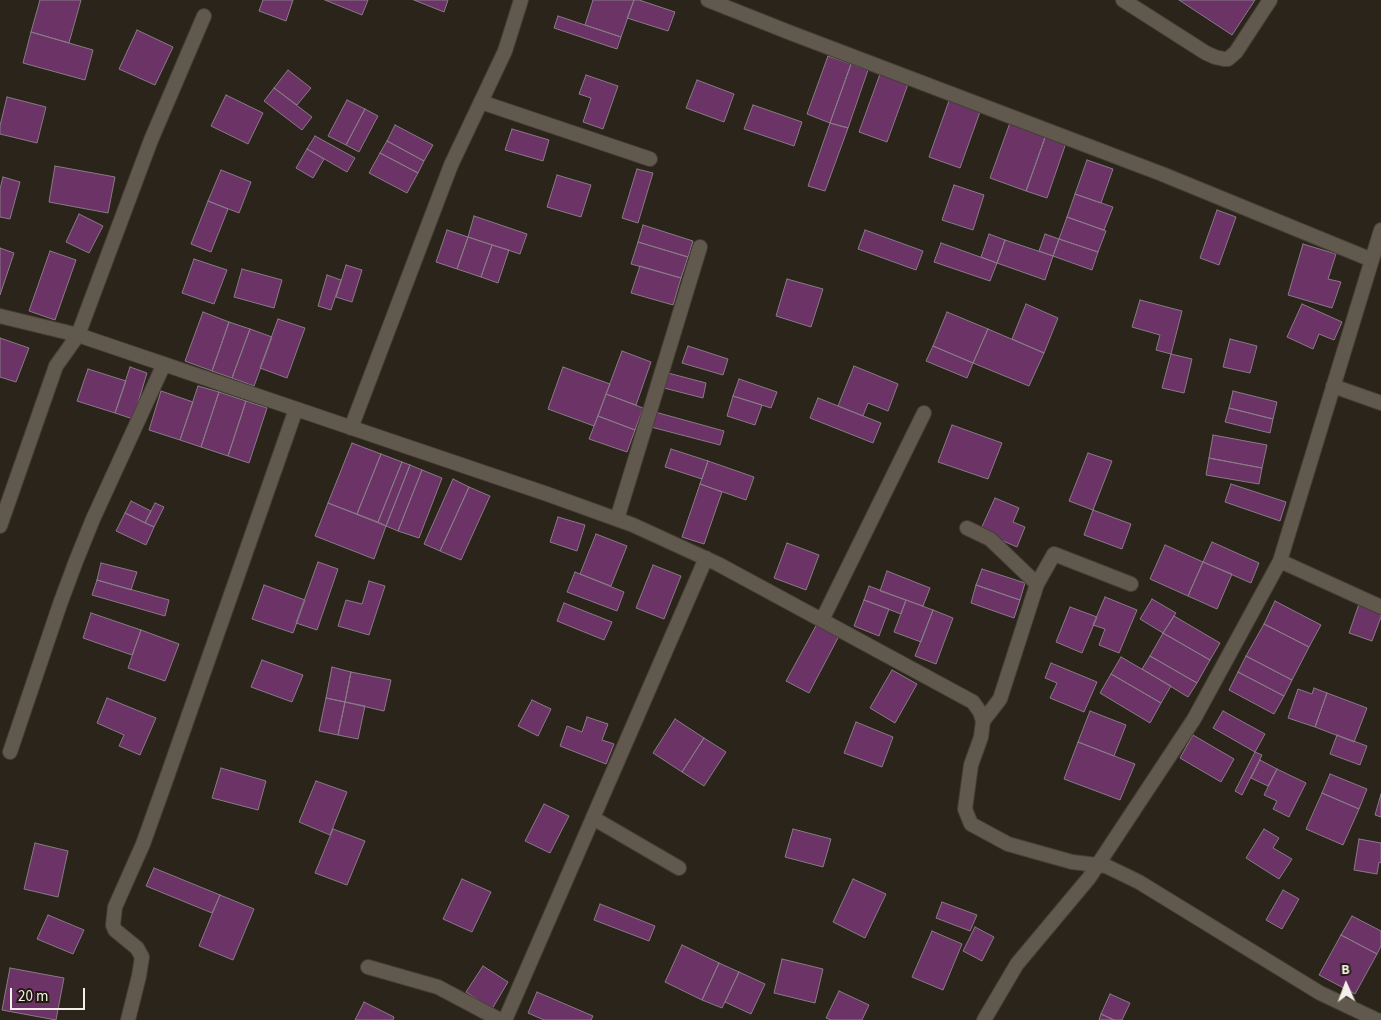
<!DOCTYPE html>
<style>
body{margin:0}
#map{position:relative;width:1381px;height:1020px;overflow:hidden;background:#2b241a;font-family:"Source Sans 3",sans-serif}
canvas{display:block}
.north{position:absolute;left:1321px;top:960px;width:50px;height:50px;-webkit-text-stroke:4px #221a11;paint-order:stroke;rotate:358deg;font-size:14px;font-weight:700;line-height:20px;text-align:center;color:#f4efe8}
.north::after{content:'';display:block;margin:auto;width:18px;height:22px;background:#f4efe8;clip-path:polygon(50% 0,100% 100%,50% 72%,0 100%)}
.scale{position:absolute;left:10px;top:988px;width:75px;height:22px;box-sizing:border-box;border:2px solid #f4efe8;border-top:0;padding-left:6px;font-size:15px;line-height:18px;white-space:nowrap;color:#f4efe8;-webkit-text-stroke:4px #221a11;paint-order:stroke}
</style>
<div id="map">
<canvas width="1381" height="1020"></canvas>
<div class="north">B</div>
<div class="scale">20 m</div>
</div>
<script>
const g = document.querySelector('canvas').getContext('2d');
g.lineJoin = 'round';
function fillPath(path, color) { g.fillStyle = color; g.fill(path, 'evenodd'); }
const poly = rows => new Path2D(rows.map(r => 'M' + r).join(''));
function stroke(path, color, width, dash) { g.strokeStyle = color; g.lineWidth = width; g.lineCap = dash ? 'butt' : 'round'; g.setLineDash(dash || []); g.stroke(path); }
const building = poly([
 [40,0,81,0,69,43,31,32,40,0],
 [263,0,293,0,286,21,259,11,263,0],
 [325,0,368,0,362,15,325,0],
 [414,0,448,0,444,12,414,0],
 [593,0,634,0,621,37,585,25,593,0],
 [634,0,639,0,675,12,668,31,627,18,634,0],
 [1179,0,1255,0,1232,35,1179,0],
 [558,16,621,37,617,49,554,28,558,16],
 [137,30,173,47,155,85,119,69,137,30],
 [31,32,93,50,85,80,23,63,31,32],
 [828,56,851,64,830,123,807,114,828,56],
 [851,64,868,70,848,128,830,123,851,64],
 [288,70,311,88,297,105,274,88,288,70],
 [880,74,908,84,887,142,859,132,880,74],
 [586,75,618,86,603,129,583,122,591,98,579,94,586,75],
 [697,80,734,94,724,122,686,108,697,80],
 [274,88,312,117,302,130,264,101,274,88],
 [226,95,263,113,248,144,211,126,226,95],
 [7,97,46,107,37,143,0,134,0,126,7,97],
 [950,98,981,109,960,168,929,157,950,98],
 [347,100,365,109,346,145,328,136,347,100],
 [753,105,802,122,794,146,744,129,753,105],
 [365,109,378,116,359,152,346,145,365,109],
 [1011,120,1047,132,1026,191,990,178,1011,120],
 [830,123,848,128,825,191,808,186,830,123],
 [395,125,433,145,424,161,387,141,395,125],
 [512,129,549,140,543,161,505,150,512,129],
 [1047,132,1067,140,1047,198,1026,191,1047,132],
 [315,136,355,158,347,172,307,149,315,136],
 [387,141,424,161,418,173,380,153,387,141],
 [307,149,324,159,313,178,296,168,307,149],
 [380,153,418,173,407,193,369,173,380,153],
 [1087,160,1113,169,1101,203,1075,194,1087,160],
 [55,166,115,177,108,213,49,202,55,166],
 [637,169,653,173,638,223,622,218,637,169],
 [221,170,251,182,239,213,208,201,221,170],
 [557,175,591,185,581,217,547,207,557,175],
 [3,177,20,182,10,219,0,217,0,189,3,177],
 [954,185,984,195,973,230,942,220,954,185],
 [1075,194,1113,207,1104,230,1067,217,1075,194],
 [208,201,228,209,211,252,191,244,208,201],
 [1217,210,1236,217,1219,265,1200,258,1217,210],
 [79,214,103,226,89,253,66,242,79,214],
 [474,216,527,234,520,254,468,237,474,216],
 [1067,217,1106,231,1098,252,1059,239,1067,217],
 [643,225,693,241,688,257,638,242,643,225],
 [447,230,468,237,457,269,436,262,447,230],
 [865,230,923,251,916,270,858,249,865,230],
 [989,234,1005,240,997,263,981,257,989,234],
 [1045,234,1059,239,1053,256,1039,251,1045,234],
 [468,237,492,245,481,277,457,269,468,237],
 [1059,239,1098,252,1092,270,1053,256,1059,239],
 [1005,240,1053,256,1045,280,997,263,1005,240],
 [638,242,688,257,681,278,631,264,638,242],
 [941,243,997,263,990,281,934,262,941,243],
 [1303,244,1336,254,1328,279,1341,282,1332,308,1288,295,1303,244],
 [492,245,509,250,498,283,481,277,492,245],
 [0,248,14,253,0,295,0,248],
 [50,251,76,260,55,320,29,311,50,251],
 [194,259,227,270,214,304,182,293,194,259],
 [346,265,362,270,352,302,336,297,346,265],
 [640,266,681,278,673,305,631,293,640,266],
 [242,269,282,280,274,308,234,297,242,269],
 [327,275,341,280,331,310,318,306,327,275],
 [787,279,823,289,811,327,776,316,787,279],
 [1140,300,1182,311,1171,354,1156,350,1160,335,1132,327,1140,300],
 [1026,304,1058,318,1044,353,1012,339,1026,304],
 [1302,304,1342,322,1334,340,1319,334,1313,349,1287,337,1302,304],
 [203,312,229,322,212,371,185,361,203,312],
 [947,312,988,329,973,363,933,346,947,312],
 [278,319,305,328,287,378,260,368,278,319],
 [229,322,250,329,232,378,212,371,229,322],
 [250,329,272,337,254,386,232,378,250,329],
 [988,329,1044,353,1029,386,973,363,988,329],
 [0,338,29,348,16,382,0,377,0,338],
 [1230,339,1257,346,1250,373,1223,367,1230,339],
 [688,346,728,359,723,375,682,363,688,346],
 [933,346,973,363,967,378,926,361,933,346],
 [622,351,651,362,636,405,606,394,622,351],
 [1171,354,1192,359,1184,393,1162,388,1171,354],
 [854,366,898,384,888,411,868,403,863,416,838,406,854,366],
 [130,367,147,373,133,419,115,413,130,367],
 [563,367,610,384,594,426,548,409,563,367],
 [88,369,126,381,115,413,77,401,88,369],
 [668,373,706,383,703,398,664,388,668,373],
 [739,379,777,392,771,408,733,396,739,379],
 [198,386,219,392,201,447,180,440,198,386],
 [161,391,193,402,180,440,149,430,161,391],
 [1233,391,1277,402,1273,419,1229,408,1233,391],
 [219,392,246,401,228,456,201,447,219,392],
 [606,394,643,408,635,430,598,416,606,394],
 [733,396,762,405,755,425,727,416,733,396],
 [818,398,881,423,873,443,810,418,818,398],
 [246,401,267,408,249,463,228,456,246,401],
 [1229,408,1273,419,1270,433,1225,422,1229,408],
 [655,412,724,431,720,445,651,427,655,412],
 [598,416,635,430,627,452,589,439,598,416],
 [952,425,1002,443,988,479,938,462,952,425],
 [1213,435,1267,445,1262,468,1209,458,1213,435],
 [352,443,381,454,357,514,328,503,352,443],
 [671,449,708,461,702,479,665,467,671,449],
 [1088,453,1112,461,1093,510,1069,501,1088,453],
 [381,454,402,462,378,522,357,514,381,454],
 [1209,458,1262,468,1259,484,1206,475,1209,458],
 [708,461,754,477,746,500,700,484,708,461],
 [402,462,410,465,386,526,378,522,402,462],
 [410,465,422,470,398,531,386,526,410,465],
 [422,470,442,478,419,538,398,531,422,470],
 [453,479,469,487,440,551,424,544,453,479],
 [700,484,722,492,704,544,682,537,700,484],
 [1231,484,1286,502,1280,521,1225,502,1231,484],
 [469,487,490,496,461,560,440,551,469,487],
 [995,498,1019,508,1013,522,1025,527,1017,547,980,531,995,498],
 [131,501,151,511,145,523,125,513,131,501],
 [155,503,164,507,154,527,145,523,155,503],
 [328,503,386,526,374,559,315,536,328,503],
 [1093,510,1131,524,1122,549,1084,535,1093,510],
 [125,513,154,527,146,545,116,531,125,513],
 [558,517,585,525,577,551,550,542,558,517],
 [596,534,627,546,611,586,580,574,596,534],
 [1212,542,1259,563,1251,583,1203,562,1212,542],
 [787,543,819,555,806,590,774,578,787,543],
 [1165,545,1203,562,1188,596,1150,579,1165,545],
 [318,562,338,569,317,630,296,623,318,562],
 [1203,562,1232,574,1217,609,1188,596,1203,562],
 [101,563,137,572,131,590,97,580,101,563],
 [653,565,681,576,664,619,636,608,653,565],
 [982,569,1025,583,1020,600,976,585,982,569],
 [887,571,930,588,923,606,880,591,887,571],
 [575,572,624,592,617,611,567,592,575,572],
 [97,580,169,600,165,616,92,595,97,580],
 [369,581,385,586,369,635,338,626,346,600,362,604,369,581],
 [264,585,305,600,293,633,252,619,264,585],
 [976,585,1020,600,1014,618,971,603,976,585],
 [869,586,906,600,901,614,864,600,869,586],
 [1105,597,1137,610,1119,653,1099,645,1105,629,1093,625,1105,597],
 [1152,599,1176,613,1163,633,1140,619,1152,599],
 [864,600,889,609,879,636,854,626,864,600],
 [906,600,933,610,921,642,894,632,906,600],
 [1275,601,1321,625,1309,647,1264,624,1275,601],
 [564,603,612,622,604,640,557,621,564,603],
 [1359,604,1381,612,1381,617,1372,641,1349,633,1359,604],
 [1070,607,1097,617,1082,653,1056,642,1070,607],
 [933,610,953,618,936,664,915,656,933,610],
 [91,613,141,630,132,655,83,638,91,613],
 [1174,616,1220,643,1210,660,1163,633,1174,616],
 [817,624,839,636,809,693,786,681,817,624],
 [1264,624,1309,647,1292,680,1246,656,1264,624],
 [141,630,179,644,165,681,128,668,141,630],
 [1163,633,1210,660,1197,683,1150,656,1163,633],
 [1150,656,1197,683,1188,697,1142,669,1150,656],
 [1246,656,1292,680,1284,696,1238,672,1246,656],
 [1121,657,1171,686,1161,703,1111,674,1121,657],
 [262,660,303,675,292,702,251,687,262,660],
 [1051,663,1097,682,1084,712,1050,698,1057,683,1045,678,1051,663],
 [332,667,351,672,345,702,326,698,332,667],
 [892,670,917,684,895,723,870,708,892,670],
 [351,672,391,680,384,711,345,702,351,672],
 [1238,672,1284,696,1274,714,1229,690,1238,672],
 [1111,674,1161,703,1150,723,1100,693,1111,674],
 [1314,688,1327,693,1315,727,1288,718,1298,689,1312,694,1314,688],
 [1327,693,1367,708,1354,742,1315,727,1327,693],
 [107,698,156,718,140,755,119,746,124,735,97,723,107,698],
 [326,698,345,702,338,735,319,731,326,698],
 [532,700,551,709,538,736,518,726,532,700],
 [345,702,365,706,358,739,338,735,345,702],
 [1090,711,1126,725,1114,756,1078,742,1090,711],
 [1223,711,1265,734,1255,752,1213,728,1223,711],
 [587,717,608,724,602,740,614,744,606,764,560,746,567,726,582,732,587,717],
 [675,719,704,738,682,772,653,753,675,719],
 [856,722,893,737,882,767,844,753,856,722],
 [1193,735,1234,759,1221,782,1180,758,1193,735],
 [1337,735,1367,746,1360,765,1330,754,1337,735],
 [704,738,726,752,704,786,682,772,704,738],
 [1078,742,1135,764,1120,800,1064,779,1078,742],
 [1255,752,1262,755,1242,795,1235,791,1255,752],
 [1260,760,1277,769,1268,786,1251,778,1260,760],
 [221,768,266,781,258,810,212,798,221,768],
 [1277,769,1306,783,1289,817,1273,809,1277,801,1264,795,1277,769],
 [1330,774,1367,789,1359,809,1322,793,1330,774],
 [316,781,347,792,330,835,299,822,316,781],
 [1322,793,1359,809,1343,845,1306,829,1322,793],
 [1381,794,1381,817,1375,815,1381,794],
 [544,804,569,816,550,853,525,841,544,804],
 [333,829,365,841,347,885,315,873,333,829],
 [793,829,831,839,823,867,785,857,793,829],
 [1264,829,1279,838,1273,848,1292,859,1279,879,1246,858,1264,829],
 [1359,839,1381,843,1381,863,1379,862,1377,874,1354,870,1359,839],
 [35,843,68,851,58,897,24,889,35,843],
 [154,868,220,895,212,913,146,886,154,868],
 [462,879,491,892,472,932,443,919,462,879],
 [853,879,886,894,865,938,833,922,853,879],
 [1283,890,1299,899,1282,929,1266,920,1283,890],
 [220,895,254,909,233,960,199,946,220,895],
 [942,902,977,915,970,931,936,918,942,902],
 [600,904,655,926,649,941,594,920,600,904],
 [48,915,84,930,73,954,37,939,48,915],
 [1352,916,1381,931,1381,946,1377,954,1341,935,1352,916],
 [975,927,994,937,982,961,963,951,975,927],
 [932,931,962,944,943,990,912,977,932,931],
 [1341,935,1377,954,1355,994,1319,975,1341,935],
 [682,945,719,963,702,1000,665,982,682,945],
 [782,959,823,969,815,1003,774,993,782,959],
 [719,963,739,972,722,1008,702,1000,719,963],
 [483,966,508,982,492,1009,466,992,483,966],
 [10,968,64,978,56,1020,2,1010,10,968],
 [739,972,765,984,751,1014,725,1002,739,972],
 [839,991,869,1005,862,1020,831,1020,826,1018,839,991],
 [537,992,593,1016,591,1020,544,1020,528,1013,537,992],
 [1110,994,1130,1003,1122,1020,1114,1020,1101,1014,1110,994],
 [364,1002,394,1017,393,1020,355,1020,364,1002],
 [1101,1014,1114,1020,1099,1020,1101,1014]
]);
fillPath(building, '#6c3367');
stroke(building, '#877b85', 1);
const service = poly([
 [1123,0,1206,53,1215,57,1224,59,1228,59,1236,52,1270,0],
 [967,528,990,539,1037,584],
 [983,721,1000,699,1037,584,1054,554,1131,584],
 [593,818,679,868],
 [368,967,438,987,500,1020]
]);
const minor = poly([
 [708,0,791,33,1162,174,1372,260],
 [481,102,650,159],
 [0,316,78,335,547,494,633,525,718,564,973,702,980,712,983,721,981,737,971,765,965,809,971,824,1008,844,1072,862,1106,866,1139,882,1320,993,1377,1020],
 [1333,386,1381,403],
 [351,428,451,165,505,51,521,0],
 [617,519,700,247],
 [0,526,56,366,78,335,151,140,204,16],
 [1280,561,1381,607],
 [822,620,924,413],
 [10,752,60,604,76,561,93,519,164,364],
 [128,1020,139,976,142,957,137,948,115,930,113,925,115,907,143,844,167,777,296,409],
 [505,1020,706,558],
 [984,1020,1017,964,1089,878,1194,719,1280,561,1381,230]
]);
stroke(service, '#453f37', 16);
stroke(minor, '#453f37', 16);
stroke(service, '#62594e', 14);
stroke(minor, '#62594e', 14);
</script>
